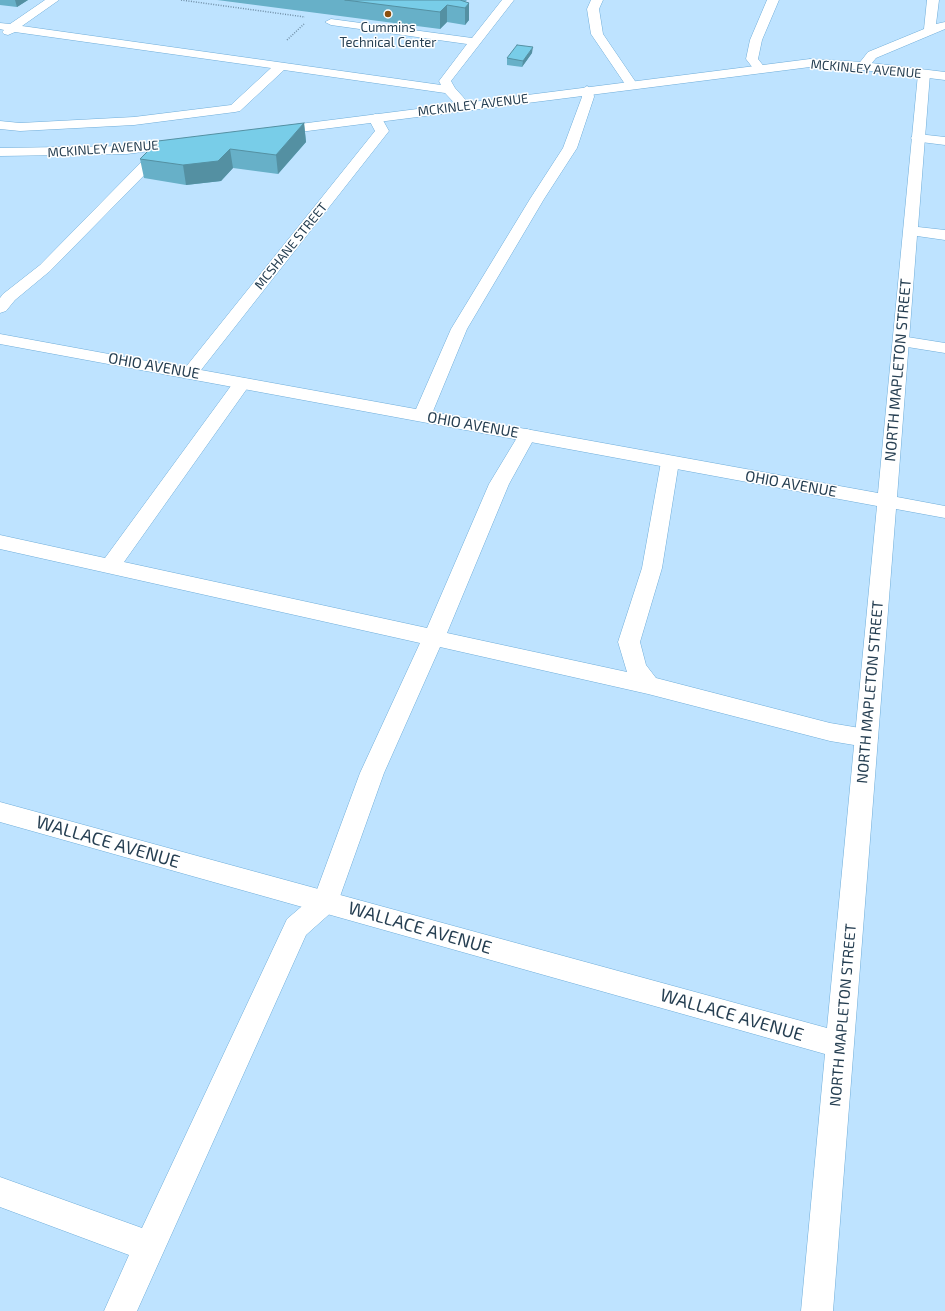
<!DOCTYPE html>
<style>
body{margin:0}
canvas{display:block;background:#bee3ff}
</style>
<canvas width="945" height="1311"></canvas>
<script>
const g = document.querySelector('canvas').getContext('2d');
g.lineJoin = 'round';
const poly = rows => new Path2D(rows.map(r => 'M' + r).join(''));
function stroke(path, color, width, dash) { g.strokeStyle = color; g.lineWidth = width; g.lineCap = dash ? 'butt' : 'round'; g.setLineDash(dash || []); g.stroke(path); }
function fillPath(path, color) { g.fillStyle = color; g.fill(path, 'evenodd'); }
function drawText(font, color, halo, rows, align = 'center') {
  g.font = font + ' "Exo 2",sans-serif'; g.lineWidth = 3; g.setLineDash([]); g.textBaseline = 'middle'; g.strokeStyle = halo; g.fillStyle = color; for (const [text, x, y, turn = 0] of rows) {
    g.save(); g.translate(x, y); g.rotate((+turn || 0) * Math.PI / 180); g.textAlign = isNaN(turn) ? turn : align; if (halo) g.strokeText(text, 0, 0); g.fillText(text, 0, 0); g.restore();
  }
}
const service = poly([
 [45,0,59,0,22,26,441,85,439,81,467,44,331,25,325,22,331,19,472,38,502,0,514,0,451,81,455,88,472,107,471,110,461,110,445,93,284,70,240,111,235,112,134,125,20,131,0,129,0,121,20,123,134,117,231,105,271,68,15,32,8,35,4,34,2,32,4,30,0,29,0,23,10,24,45,0],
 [767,0,779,0,762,40,758,59,766,69,760,73,756,72,746,59,750,40,767,0],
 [587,86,593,90,594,97,577,148,544,199,467,329,431,416,428,420,422,421,416,420,413,416,451,329,530,199,563,148,582,97,581,90,587,86],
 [918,134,945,137,945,145,913,141,911,138,913,135,918,134],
 [163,144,168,145,170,148,168,151,50,271,15,300,6,311,0,313,0,298,3,294,40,265,158,145,163,144],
 [901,336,945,343,945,353,895,345,893,341,895,337,901,336],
 [242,378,248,379,251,383,124,562,427,628,489,484,521,431,527,429,533,431,536,435,509,484,447,633,627,672,618,642,642,568,661,462,663,458,670,456,677,458,679,462,662,568,640,642,646,665,656,678,830,723,866,729,874,731,878,738,874,745,866,747,830,741,648,694,440,647,384,773,338,902,334,910,306,935,137,1311,104,1311,129,1255,0,1207,0,1177,142,1228,287,919,315,895,360,773,420,643,0,549,0,535,105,558,236,379,242,378]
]);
const minor = poly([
 [591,0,603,0,599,9,603,34,637,84,635,87,627,87,591,34,587,9,591,0],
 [927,0,939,0,936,24,945,22,945,29,876,58,867,69,859,69,857,66,868,52,924,29,927,0],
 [924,70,930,74,918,227,945,230,945,240,917,236,897,497,945,506,945,518,896,509,833,1311,801,1311,825,1054,0,822,0,802,827,1028,877,506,0,344,0,334,185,368,375,131,368,118,375,114,380,115,389,131,201,370,878,493,918,74,924,70]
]);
const tertiary = poly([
 [810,59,863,62,945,72,945,80,863,70,810,67,276,135,271,134,269,131,271,128,276,127,810,59],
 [182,139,187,140,189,143,187,146,127,154,0,156,0,148,127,146,182,139]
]);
stroke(service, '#6fadd9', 1);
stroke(minor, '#6fadd9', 1);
stroke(tertiary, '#6fadd9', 1);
stroke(poly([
 [181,0,305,17],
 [287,40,304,24]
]), '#708fa7', 1.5, [1, 1.5]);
fillPath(service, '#fff');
fillPath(minor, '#fff');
fillPath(tertiary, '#fff');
fillPath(poly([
 [0,0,28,0,17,7,0,5],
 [217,0,467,0,465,2,469,3,469,20,465,25,447,22,440,29],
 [532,53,522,67,507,65,507,58],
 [304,123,306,142,278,174,233,168,221,181,186,185,144,178,140,159]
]), '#67b0c8');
fillPath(poly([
 [15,0,28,0,17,7],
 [469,3,469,20,465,25,465,8],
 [447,5,447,22,440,29,440,12],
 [533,47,532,53,522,67,523,61],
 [304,123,306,142,278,174,276,155],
 [230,149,233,168,221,181,186,185,183,165]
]), '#5490a2');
const building = poly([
 [345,0,460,0,469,3,465,8,447,5,440,12,345,0],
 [517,45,533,47,523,61,507,58,517,45],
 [304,123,276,155,230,149,218,161,183,165,140,159,158,141,304,123]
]);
fillPath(building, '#78cde8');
stroke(building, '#5490a2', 1);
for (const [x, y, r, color] of [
 [388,14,4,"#8c500f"]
]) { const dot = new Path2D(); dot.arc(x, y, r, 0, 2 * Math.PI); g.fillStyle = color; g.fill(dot); stroke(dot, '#fff', 1.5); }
drawText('13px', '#263f52', '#fff', [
 ["Cummins",388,28],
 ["Technical Center",388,43]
]);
drawText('13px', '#263f52', '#fff', [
 ["MCKINLEY AVENUE",866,69,5],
 ["MCKINLEY AVENUE",473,105,-7],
 ["MCKINLEY AVENUE",103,149,-4],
 ["MCSHANE STREET",291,246,-51]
]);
drawText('15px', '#263f52', '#fff', [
 ["OHIO AVENUE",154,366,10],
 ["NORTH MAPLETON STREET",898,370,-85],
 ["OHIO AVENUE",473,425,10],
 ["OHIO AVENUE",791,484,10],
 ["NORTH MAPLETON STREET",870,692,-85],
 ["NORTH MAPLETON STREET",843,1015,-85]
]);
drawText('18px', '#263f52', '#fff', [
 ["WALLACE AVENUE",108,842,16],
 ["WALLACE AVENUE",420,928,16],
 ["WALLACE AVENUE",732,1015,16]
]);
</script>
